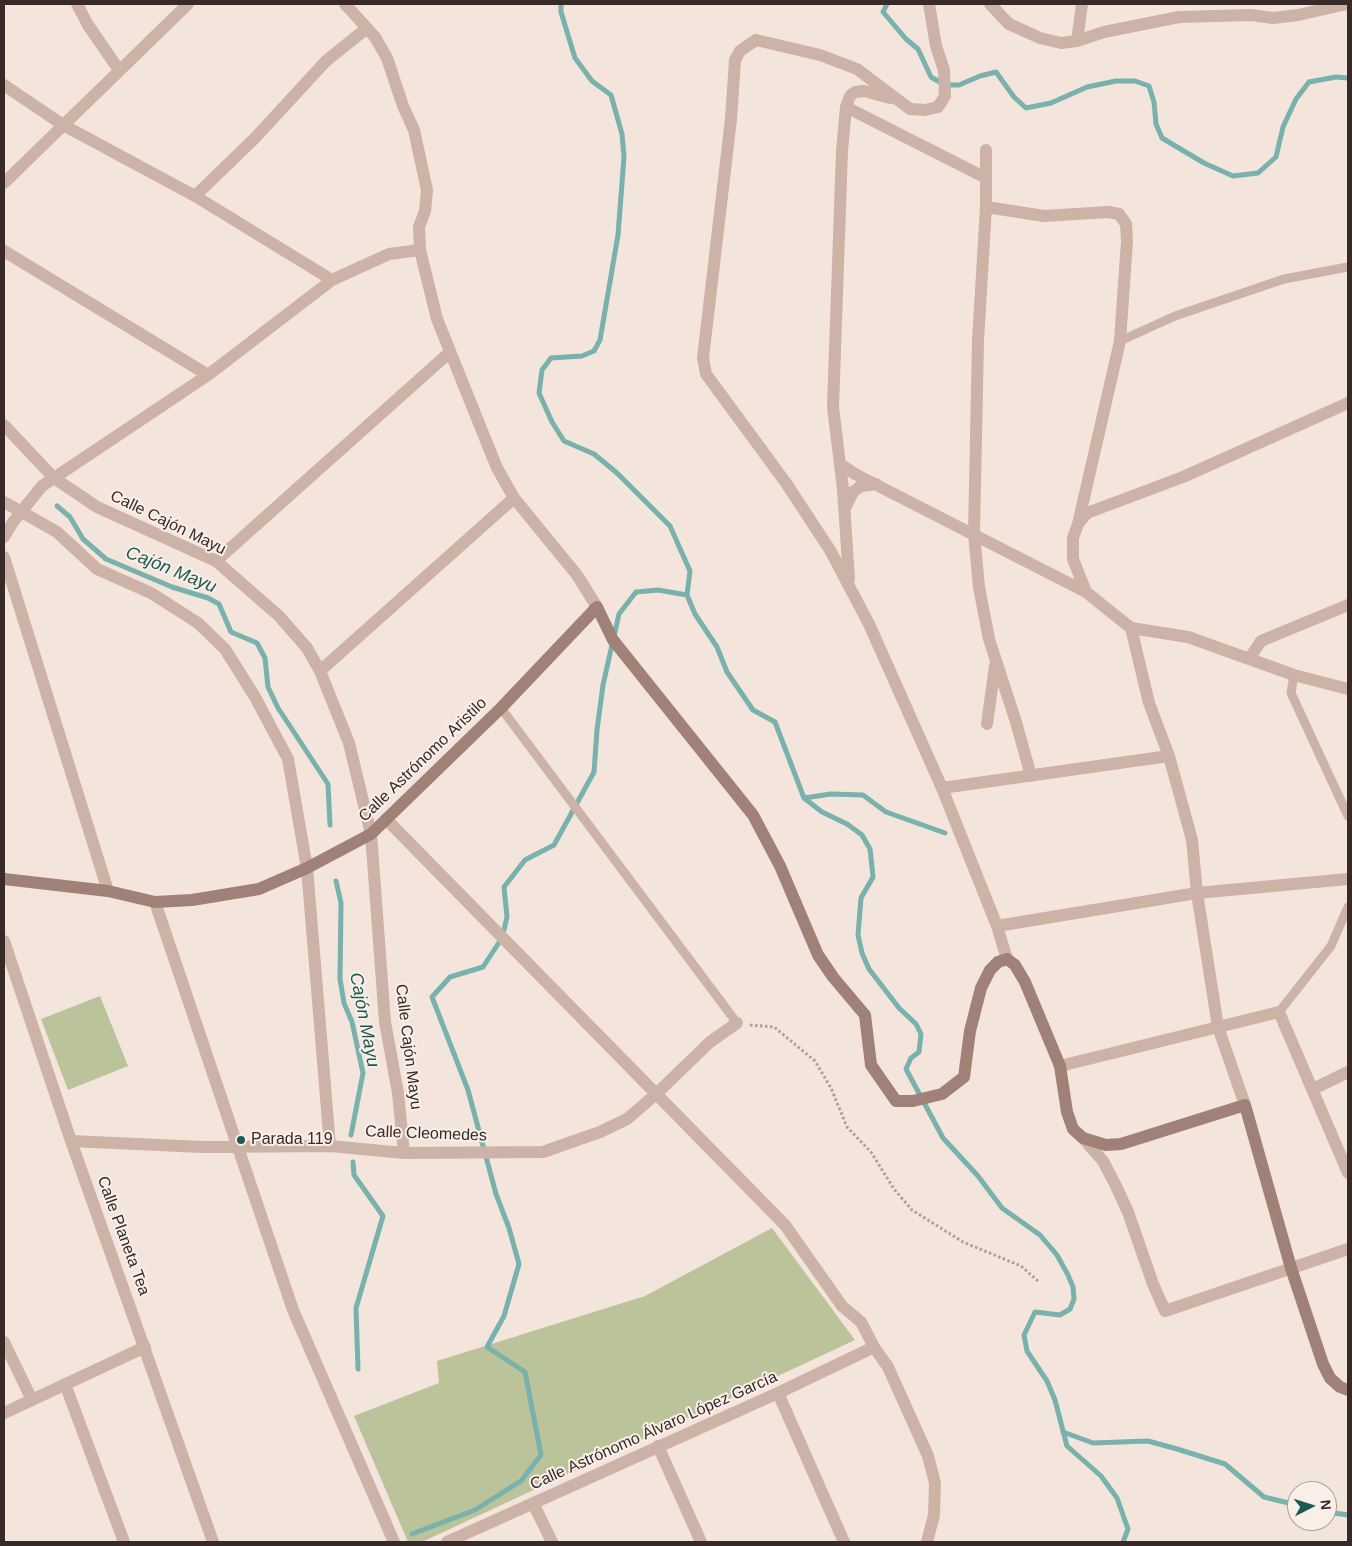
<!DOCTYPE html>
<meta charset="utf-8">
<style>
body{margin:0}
#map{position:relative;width:1352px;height:1546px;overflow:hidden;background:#f3e5dc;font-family:Arial,sans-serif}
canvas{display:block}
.frame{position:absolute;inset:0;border:5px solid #382a28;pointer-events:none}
.north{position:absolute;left:1287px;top:1481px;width:50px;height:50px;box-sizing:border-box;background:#faefe8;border:1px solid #aca09b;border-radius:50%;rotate:85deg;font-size:14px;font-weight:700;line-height:20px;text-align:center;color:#382a28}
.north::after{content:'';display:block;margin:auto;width:18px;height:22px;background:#1b5b56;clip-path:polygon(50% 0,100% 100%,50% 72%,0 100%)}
</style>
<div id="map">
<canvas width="1352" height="1546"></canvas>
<div class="frame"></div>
<div class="north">N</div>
</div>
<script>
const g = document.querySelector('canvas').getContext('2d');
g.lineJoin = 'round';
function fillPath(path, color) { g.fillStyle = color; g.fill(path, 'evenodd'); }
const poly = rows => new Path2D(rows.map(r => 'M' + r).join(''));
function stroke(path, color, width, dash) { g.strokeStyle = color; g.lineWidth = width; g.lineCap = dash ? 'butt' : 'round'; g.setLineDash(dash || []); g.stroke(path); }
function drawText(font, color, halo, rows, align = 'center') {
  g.font = font + ' Arial,sans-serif'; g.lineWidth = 4; g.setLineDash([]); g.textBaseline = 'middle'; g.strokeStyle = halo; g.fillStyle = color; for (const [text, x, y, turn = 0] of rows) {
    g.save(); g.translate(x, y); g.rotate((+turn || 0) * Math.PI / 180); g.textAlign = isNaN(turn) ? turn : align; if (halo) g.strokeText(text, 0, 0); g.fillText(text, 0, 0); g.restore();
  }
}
fillPath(poly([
 [100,996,128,1066,68,1090,41,1019],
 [772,1228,855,1340,422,1542,408,1542,354,1416,439,1383,437,1361,645,1296]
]), '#bbc39b');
stroke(poly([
 [561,4,561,12,575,58,592,81,611,95,622,134,624,157,618,235,600,340,594,351,582,356,551,358,542,370,539,393,552,422,564,441,594,454,617,473,670,526,690,571,687,595,695,614,717,647,727,672,753,710,775,722,804,798,822,812,847,824,862,835,870,849,873,877,861,898,858,935,862,953,869,969,899,1008,916,1024,921,1034,919,1052,911,1058,906,1069,943,1138,978,1176,1002,1208,1040,1235,1057,1255,1068,1275,1073,1287,1074,1299,1070,1309,1060,1315,1035,1312,1024,1335,1027,1351,1047,1381,1055,1400,1067,1446,1101,1476,1117,1498,1128,1529,1123,1542],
 [887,4,883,12,906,39,918,49,931,77,945,85,959,85,980,76,996,72,1014,97,1026,108,1051,103,1087,87,1116,81,1135,81,1149,86,1154,102,1156,124,1162,138,1204,163,1233,176,1258,173,1276,157,1283,127,1296,99,1309,82,1336,77,1348,78],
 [57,506,70,517,83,539,106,559,172,587,208,598,219,604,231,632,257,643,265,658,268,687,278,708,328,784,330,825],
 [804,798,831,794,863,795,886,812,945,833],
 [336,881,341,903,340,979,344,1003,352,1022,363,1073,351,1135],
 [353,1162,354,1175,383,1216,356,1308,358,1369],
 [1063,1432,1093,1443,1148,1441,1177,1449,1225,1464,1264,1497,1297,1505],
 [1327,1512,1348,1515],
 [412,1534,475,1510,521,1481,541,1455,525,1372,487,1347,504,1316,519,1264,509,1228,496,1194,468,1090,432,997,450,977,483,967,502,938,507,917,504,887,525,860,554,845,594,772,597,730,603,685,619,614,636,592,658,590,687,595]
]), '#79b1ac', 5);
stroke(poly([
 [750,1025,774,1027,815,1061,831,1088,847,1127,871,1152,894,1189,912,1210,963,1242,1021,1266,1038,1281]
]), '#b89c91', 3, [2.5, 2.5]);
stroke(poly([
 [1120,341,1175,316,1284,279,1348,267],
 [1294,675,1291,693,1348,816],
 [501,708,737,1023],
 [1279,1012,1331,946,1348,907]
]), '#ccb2a7', 9);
stroke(poly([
 [77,4,88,25,119,70],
 [345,4,375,37,387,58,403,106,414,130,427,190,425,211,419,227,420,250],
 [929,4,936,46,944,70,945,96,938,107,925,110,910,109,857,69,820,55,756,40,740,51,735,60,731,119,703,358,706,374,786,483,830,550,869,624,942,788,997,926,1007,959],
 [990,4,1009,24,1040,38,1061,43,1077,41,1104,32,1179,17,1251,15,1273,18,1298,15,1347,4],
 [1077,41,1082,4],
 [4,85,63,125,195,196,332,280],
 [846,107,986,178],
 [986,150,986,207,978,341,974,534,979,587,989,639,1016,722,1031,776],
 [4,183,188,4],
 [195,196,255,138,326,61,367,28],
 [986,207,1044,216,1108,212,1119,214,1126,224,1127,241,1120,341,1078,524],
 [4,251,208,375],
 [4,425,54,478,97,507,216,561,279,616,307,648,320,671,349,743,371,834,385,1022,398,1093,404,1153],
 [840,464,855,474,1086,592,1131,628,1149,703,1169,756,1192,840,1197,893,1218,1027,1245,1105],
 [4,502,57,532,97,569,151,593,198,623,225,649,255,697,288,759,307,868,330,1146],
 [845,508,853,492,861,486,876,484],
 [4,537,13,522,42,486,208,375,332,280,389,254,420,250,437,319,497,468,514,498,577,575,597,607],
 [4,557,108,891],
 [216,561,450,352],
 [849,579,843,489,833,407,842,151,846,107,850,96,855,92,864,91,890,98],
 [1086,592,1073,559,1073,538,1078,524,1087,513,1183,477,1348,403],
 [1131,628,1188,637,1294,675,1348,689],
 [1249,659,1261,641,1348,605],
 [320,671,514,498],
 [987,724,995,666],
 [942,788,1169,756],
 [386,819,785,1225,842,1306,861,1322,874,1347,888,1367,928,1456,935,1483,934,1515,927,1542],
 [155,902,293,1310,394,1542],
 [997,926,1197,893,1348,879],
 [4,941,71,1141,213,1542],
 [1060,1066,1279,1012,1348,1173],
 [1313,1089,1348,1072],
 [1083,1138,1103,1161,1115,1184,1128,1212,1153,1284,1165,1311,1348,1249],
 [71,1141,202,1147,330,1146,404,1153,543,1152,600,1132,627,1119,655,1095,710,1042,737,1023],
 [4,1342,32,1400],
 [65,1384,124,1542],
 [778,1393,844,1542],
 [4,1413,145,1347],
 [658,1446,701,1542],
 [533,1503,552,1542],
 [447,1542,778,1393,874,1347]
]), '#ccb2a7', 12);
stroke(poly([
 [4,879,108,891,155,902,192,900,259,889,307,868,371,834,501,708,597,607,613,640,753,815,780,866,818,955,833,977,865,1015,871,1065,896,1101,913,1101,942,1094,964,1077,970,1031,981,988,990,970,998,962,1007,959,1015,965,1025,982,1060,1066,1067,1112,1073,1129,1083,1138,1106,1145,1121,1144,1245,1105,1291,1268,1323,1364,1330,1378,1340,1387,1348,1390]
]), '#9f8178', 12);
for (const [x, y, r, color] of [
 [241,1140,5,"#1b5b56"]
]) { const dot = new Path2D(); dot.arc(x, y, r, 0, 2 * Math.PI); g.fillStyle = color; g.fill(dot); stroke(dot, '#faefe8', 2); }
drawText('16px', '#382a28', '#faefe8', [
 ["Calle Cajón Mayu",168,523,26],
 ["Calle Astrónomo Aristilo",423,760,-44],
 ["Calle Cajón Mayu",408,1047,83],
 ["Calle Cleomedes",426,1134,2],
 ["Calle Planeta Tea",123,1236,70],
 ["Calle Astrónomo Álvaro López García",654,1431,-24]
]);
drawText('16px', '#382a28', '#faefe8', [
 ["Parada 119",251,1140]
], 'left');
drawText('italic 18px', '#1b5b56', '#faefe8', [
 ["Cajón Mayu",171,570,22],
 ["Cajón Mayu",364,1020,79]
]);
</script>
